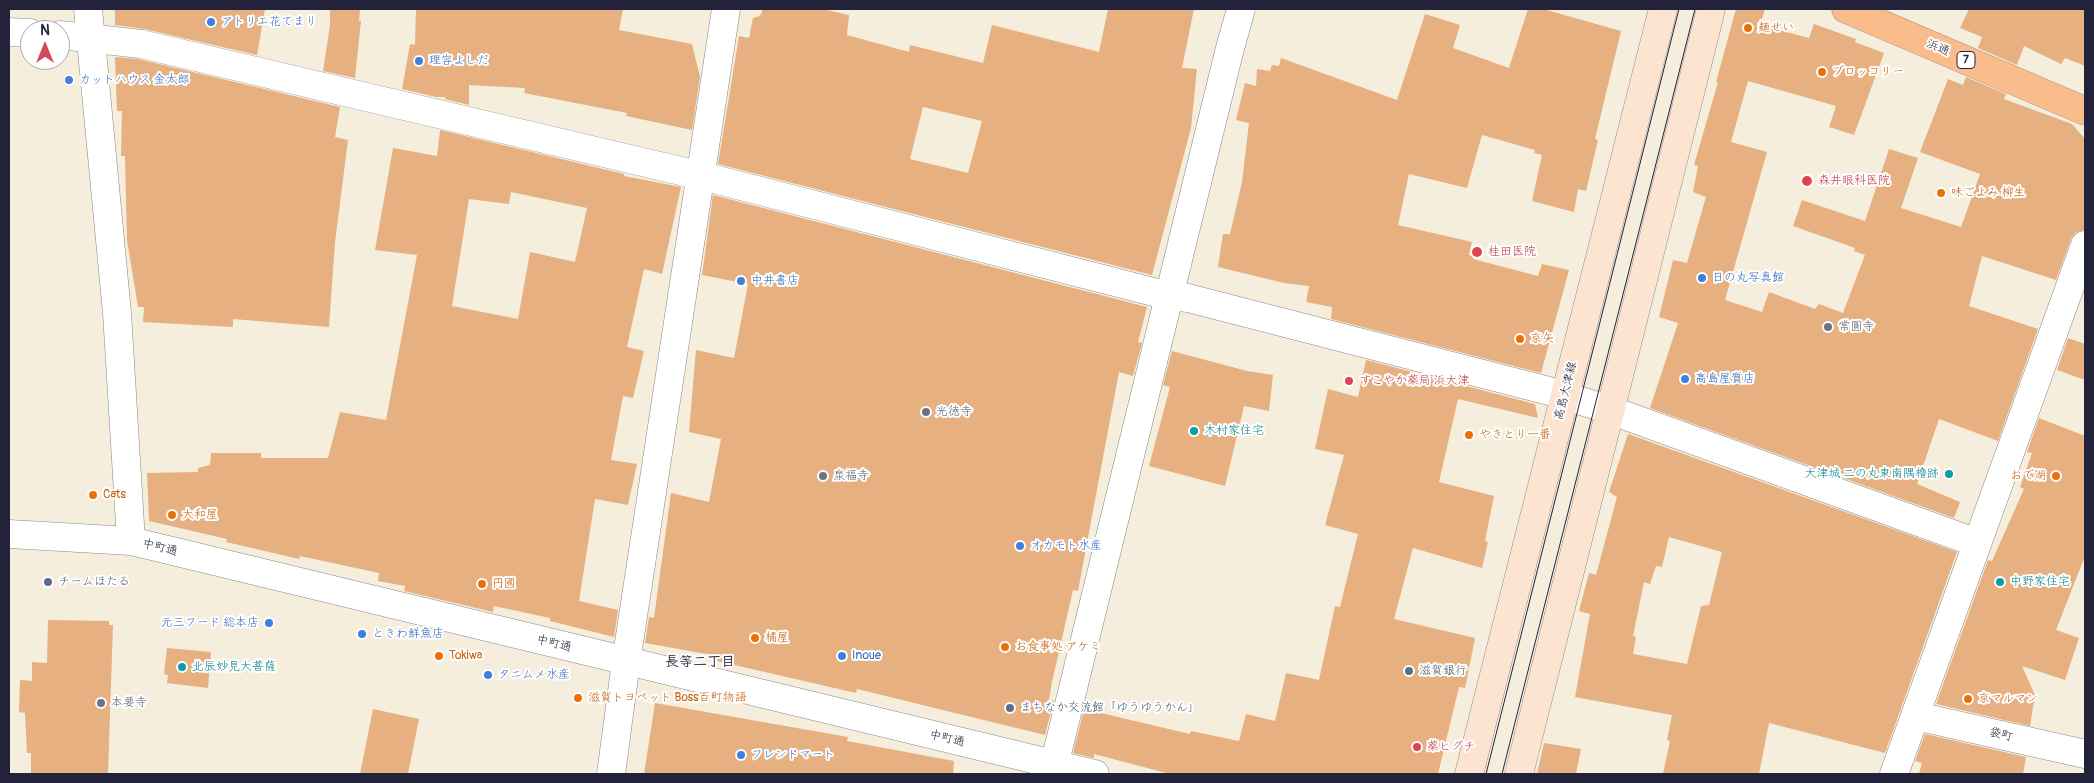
<!DOCTYPE html>
<meta charset="utf-8">
<style>
body{margin:0}
#map{position:relative;width:2094px;height:783px;overflow:hidden;background:#f5eedc;font-family:Pangolin,sans-serif}
canvas{display:block}
.frame{position:absolute;inset:0;border:10px solid #22223b;pointer-events:none}
.north{position:absolute;left:20px;top:20px;width:50px;height:50px;box-sizing:border-box;background:#fff;border:1px solid #a7a7b1;border-radius:50%;rotate:0deg;font-size:14px;font-weight:700;line-height:20px;text-align:center;color:#22223b}
.north::after{content:'';display:block;margin:auto;width:18px;height:22px;background:#d1495b;clip-path:polygon(50% 0,100% 100%,50% 72%,0 100%)}
</style>
<div id="map">
<canvas width="2094" height="783"></canvas>
<div class="frame"></div>
<div class="north">N</div>
</div>
<script>
const g = document.querySelector('canvas').getContext('2d');
g.lineJoin = 'round';
function fillPath(path, color) { g.fillStyle = color; g.fill(path, 'evenodd'); }
const poly = rows => new Path2D(rows.map(r => 'M' + r).join(''));
function stroke(path, color, width, dash) { g.strokeStyle = color; g.lineWidth = width; g.lineCap = dash ? 'butt' : 'round'; g.setLineDash(dash || []); g.stroke(path); }
function drawText(font, color, halo, rows, align = 'center') {
  g.font = font + ' Pangolin,"Klee One",sans-serif'; g.lineWidth = 4; g.setLineDash([]); g.textBaseline = 'middle'; g.strokeStyle = halo; g.fillStyle = color; for (const [text, x, y, turn = 0] of rows) {
    g.save(); g.translate(x, y); g.rotate((+turn || 0) * Math.PI / 180); g.textAlign = isNaN(turn) ? turn : align; if (halo) g.strokeText(text, 0, 0); g.fillText(text, 0, 0); g.restore();
  }
}
fillPath(poly([
 [115,9,265,9,257,55,144,29,115,25],
 [330,9,360,9,359,21,361,21,355,78,323,71,330,25],
 [416,9,623,9,619,30,692,44,700,77,692,130,626,116,627,113,524,93,525,88,469,85,469,105,445,99,445,97,436,97,402,89,410,44,415,45],
 [763,9,822,9,849,15,847,35,909,52,910,45,983,63,992,25,1099,52,1108,9,1194,9,1182,68,1197,69,1191,128,1152,275,718,164,739,36,749,38,753,18,760,16],
 [923,107,982,121,968,173,910,159],
 [1528,9,1543,9,1621,31,1595,139,1598,140,1586,191,1578,189,1574,212,1532,201,1542,155,1534,153,1535,150,1482,135,1467,188,1409,174,1398,225,1472,242,1469,255,1474,256,1473,259,1538,276,1542,264,1569,270,1541,373,1331,319,1332,307,1306,302,1309,286,1284,283,1218,267,1223,234,1230,234,1242,182,1249,123,1236,120,1245,83,1256,86,1257,69,1270,71,1272,65,1279,66,1281,58,1397,100,1425,14,1460,25,1453,48,1509,68],
 [1736,9,1765,9,1760,25,1809,38,1814,24,1856,39,1855,42,1884,53,1854,135,1829,127,1836,106,1748,81,1731,142,1767,152,1725,300,1762,312,1769,292,1815,309,1819,304,1843,313,1865,255,1854,251,1855,248,1793,226,1802,200,1865,221,1889,149,1918,158,1901,208,1961,227,1980,174,1920,152,1948,79,1963,85,1966,77,2006,94,2004,99,2072,124,2085,139,2085,230,2075,233,2071,239,2056,280,1982,256,1969,306,2038,329,1998,441,1939,419,1917,484,1960,502,1954,518,1650,408,1678,323,1659,317,1673,260,1687,263,1706,197,1693,192,1698,166,1694,165,1718,82,1716,82],
 [1969,9,2085,9,2085,66,2065,58,2061,64,2024,46,2017,65,1978,48,1982,37,1960,28],
 [115,57,138,59,340,107,335,137,348,140,335,242,329,327,233,319,233,327,143,322,144,307,138,307,127,240,125,156,121,156,122,111,117,111],
 [440,130,624,174,624,176,681,187,662,274,644,269,627,347,644,351,633,398,623,396,611,460,637,464,628,505,595,499,579,601,618,610,614,637,550,621,550,618,494,606,493,612,404,591,405,586,378,581,379,573,300,556,299,559,226,542,227,539,149,521,147,473,198,472,198,468,210,465,211,453,261,453,261,458,328,458,340,412,386,420,417,255,375,250,393,148,437,156],
 [511,192,587,208,575,262,530,252,518,319,452,306,469,199,509,204],
 [713,195,1147,307,1138,342,1142,343,1133,376,1119,372,1078,591,1073,590,1052,682,1049,700,1054,701,1045,735,857,689,856,693,717,661,718,656,645,643,649,617,654,618,671,493,709,502,721,439,689,432,696,350,734,358,748,284,702,275],
 [2068,338,2085,344,2085,380,2057,370],
 [1172,351,1247,371,1273,375,1269,411,1244,406,1225,486,1149,466,1170,387,1163,385],
 [1366,360,1535,404,1538,418,1458,399,1439,482,1494,496,1485,541,1488,542,1482,568,1413,548,1394,619,1475,638,1465,688,1459,687,1438,774,1170,774,1094,754,1094,758,1073,753,1084,709,1190,734,1191,731,1239,741,1246,714,1275,721,1286,673,1319,680,1335,606,1340,607,1358,534,1325,525,1344,455,1315,449,1328,389,1358,397],
 [2039,418,2085,436,2085,556,2056,630,2079,638,2065,680,2022,666,2035,695,2030,726,1936,704,1988,560,1992,561,2024,489,2020,487,2032,453,2027,452],
 [1628,434,1957,552,1885,753,1769,723,1759,774,1663,774,1670,741,1667,740,1672,715,1575,697,1590,614,1579,611,1589,573,1596,575,1617,497,1609,492],
 [1669,537,1722,552,1709,605,1701,606,1687,664,1633,654,1636,637,1633,636,1644,582,1650,584,1656,566,1662,567],
 [48,620,109,621,109,625,113,625,108,774,31,774,31,753,27,753,25,713,19,712,20,680,32,681,32,662,47,663],
 [167,648,211,652,208,688,167,683,168,675,164,674],
 [655,703,848,737,847,741,954,761,953,774,644,774],
 [373,709,419,719,408,774,360,774],
 [1925,734,2026,757,2023,774,1919,774,1922,763,1915,761],
 [1544,743,1581,749,1576,774,1537,774]
]), '#e6b080');
const street = poly([
 [88,9,117,313,131,541],
 [9,32,30,33],
 [60,35,141,44,702,176,1169,296,1188,298,1549,391,1610,410,1977,543],
 [9,534,131,541,1095,774],
 [1916,716,2085,754],
 [611,774,626,662,726,9],
 [1052,774,1229,52,1241,9],
 [1894,774,2085,245]
]);
const secondary = poly([
 [1469,774,1663,9],
 [1519,774,1711,9]
]);
const primary = poly([
 [1846,9,2085,111]
]);
stroke(street, '#8c888c', 29);
stroke(secondary, '#8c888c', 29);
stroke(primary, '#8c888c', 29);
stroke(street, '#fff', 28);
stroke(secondary, '#fde4d0', 28);
stroke(primary, '#f9bc8a', 28);
stroke(poly([
 [1486,774,1679,9],
 [1502,774,1695,9]
]), '#22223b', 1);
for (const [x, y, r, color] of [
 [211,22,5,"#3f7fe0"],
 [1748,28,5,"#e8710a"],
 [419,61,5,"#3f7fe0"],
 [1822,72,5,"#e8710a"],
 [69,80,5,"#3f7fe0"],
 [1807,181,6,"#e0444e"],
 [1941,193,5,"#e8710a"],
 [1477,252,6,"#e0444e"],
 [1702,278,5,"#3f7fe0"],
 [741,281,5,"#3f7fe0"],
 [1828,327,5,"#6b7280"],
 [1520,339,5,"#e8710a"],
 [1685,379,5,"#3f7fe0"],
 [1349,381,5,"#e0444e"],
 [926,412,5,"#6b7280"],
 [1194,431,5,"#0f9aa8"],
 [1469,435,5,"#e8710a"],
 [1949,474,5,"#0f9aa8"],
 [823,476,5,"#6b7280"],
 [2056,476,5,"#e8710a"],
 [93,495,5,"#e8710a"],
 [172,515,5,"#e8710a"],
 [1020,546,5,"#3f7fe0"],
 [48,582,5,"#5c6f8a"],
 [2000,582,5,"#0f9aa8"],
 [482,584,5,"#e8710a"],
 [269,623,5,"#3f7fe0"],
 [362,634,5,"#3f7fe0"],
 [755,638,5,"#e8710a"],
 [1005,647,5,"#e8710a"],
 [439,656,5,"#e8710a"],
 [842,656,5,"#3f7fe0"],
 [182,667,5,"#0f9aa8"],
 [1409,671,5,"#5c6f8a"],
 [488,675,5,"#3f7fe0"],
 [578,698,5,"#e8710a"],
 [1968,699,5,"#e8710a"],
 [101,703,5,"#6b7280"],
 [1010,708,5,"#5c6f8a"],
 [1417,747,5,"#e0444e"],
 [741,755,5,"#3f7fe0"]
]) { const dot = new Path2D(); dot.arc(x, y, r, 0, 2 * Math.PI); g.fillStyle = color; g.fill(dot); stroke(dot, '#fff', 2); }
for (const [x, y, w] of [
 [1966,60,18]
]) { const box = new Path2D(); box.roundRect(x - w / 2, y - 8.5, w, 17, 4); g.fillStyle = '#fff'; g.fill(box); stroke(box, '#22223b', 1); }
drawText('bold 11px', '#22223b', null, [
 ["7",1966,60]
]);
drawText('12px', '#366cbe', '#fff', [
 ["アトリエ花てまり",221,22],
 ["理容よしだ",429,61],
 ["カットハウス 金太郎",79,80],
 ["日の丸写真館",1712,278],
 ["中井書店",751,281],
 ["高島屋質店",1695,379],
 ["オカモト水産",1030,546],
 ["元三フード 総本店",259,623,"right"],
 ["ときわ鮮魚店",372,634],
 ["Inoue",852,656],
 ["タニムメ水産",498,675],
 ["フレンドマート",751,755]
], 'left');
drawText('12px', '#c56008', '#fff', [
 ["麺せい",1758,28],
 ["ブロッコリー",1832,72],
 ["味ごよみ 柳生",1951,193],
 ["京矢",1530,339],
 ["やきとり一番",1479,435],
 ["おで湖",2046,476,"right"],
 ["Cats",103,495],
 ["大和屋",182,515],
 ["円國",492,584],
 ["橘屋",765,638],
 ["お食事処 アケミ",1015,647],
 ["Tokiwa",449,656],
 ["滋賀トヨペット Boss百町物語",588,698],
 ["京マルマン",1978,699]
], 'left');
drawText('12px', '#22223b', '#fff', [
 ["浜通",1938,48,23],
 ["高島大津線",1566,391,-76],
 ["中町通",160,548,14],
 ["中町通",554,644,14],
 ["袋町",2001,735,13],
 ["中町通",947,739,13]
]);
drawText('12px', '#be3a42', '#fff', [
 ["森井眼科医院",1818,181],
 ["桂田医院",1488,252],
 ["すこやか薬局 浜大津",1359,381],
 ["薬ヒグチ",1427,747]
], 'left');
drawText('12px', '#5b616d', '#fff', [
 ["常圓寺",1838,327],
 ["光徳寺",936,412],
 ["泉福寺",833,476],
 ["本要寺",111,703]
], 'left');
drawText('12px', '#0d838f', '#fff', [
 ["木村家住宅",1204,431],
 ["大津城 二の丸東南隅櫓跡",1939,474,"right"],
 ["中野家住宅",2010,582],
 ["北辰妙見大菩薩",192,667]
], 'left');
drawText('12px', '#4e5e75', '#fff', [
 ["チームほたる",58,582],
 ["滋賀銀行",1419,671],
 ["まちなか交流館「ゆうゆうかん」",1020,708]
], 'left');
drawText('bold 14px', '#22223b', '#fff', [
 ["長等二丁目",700,662]
]);
</script>
